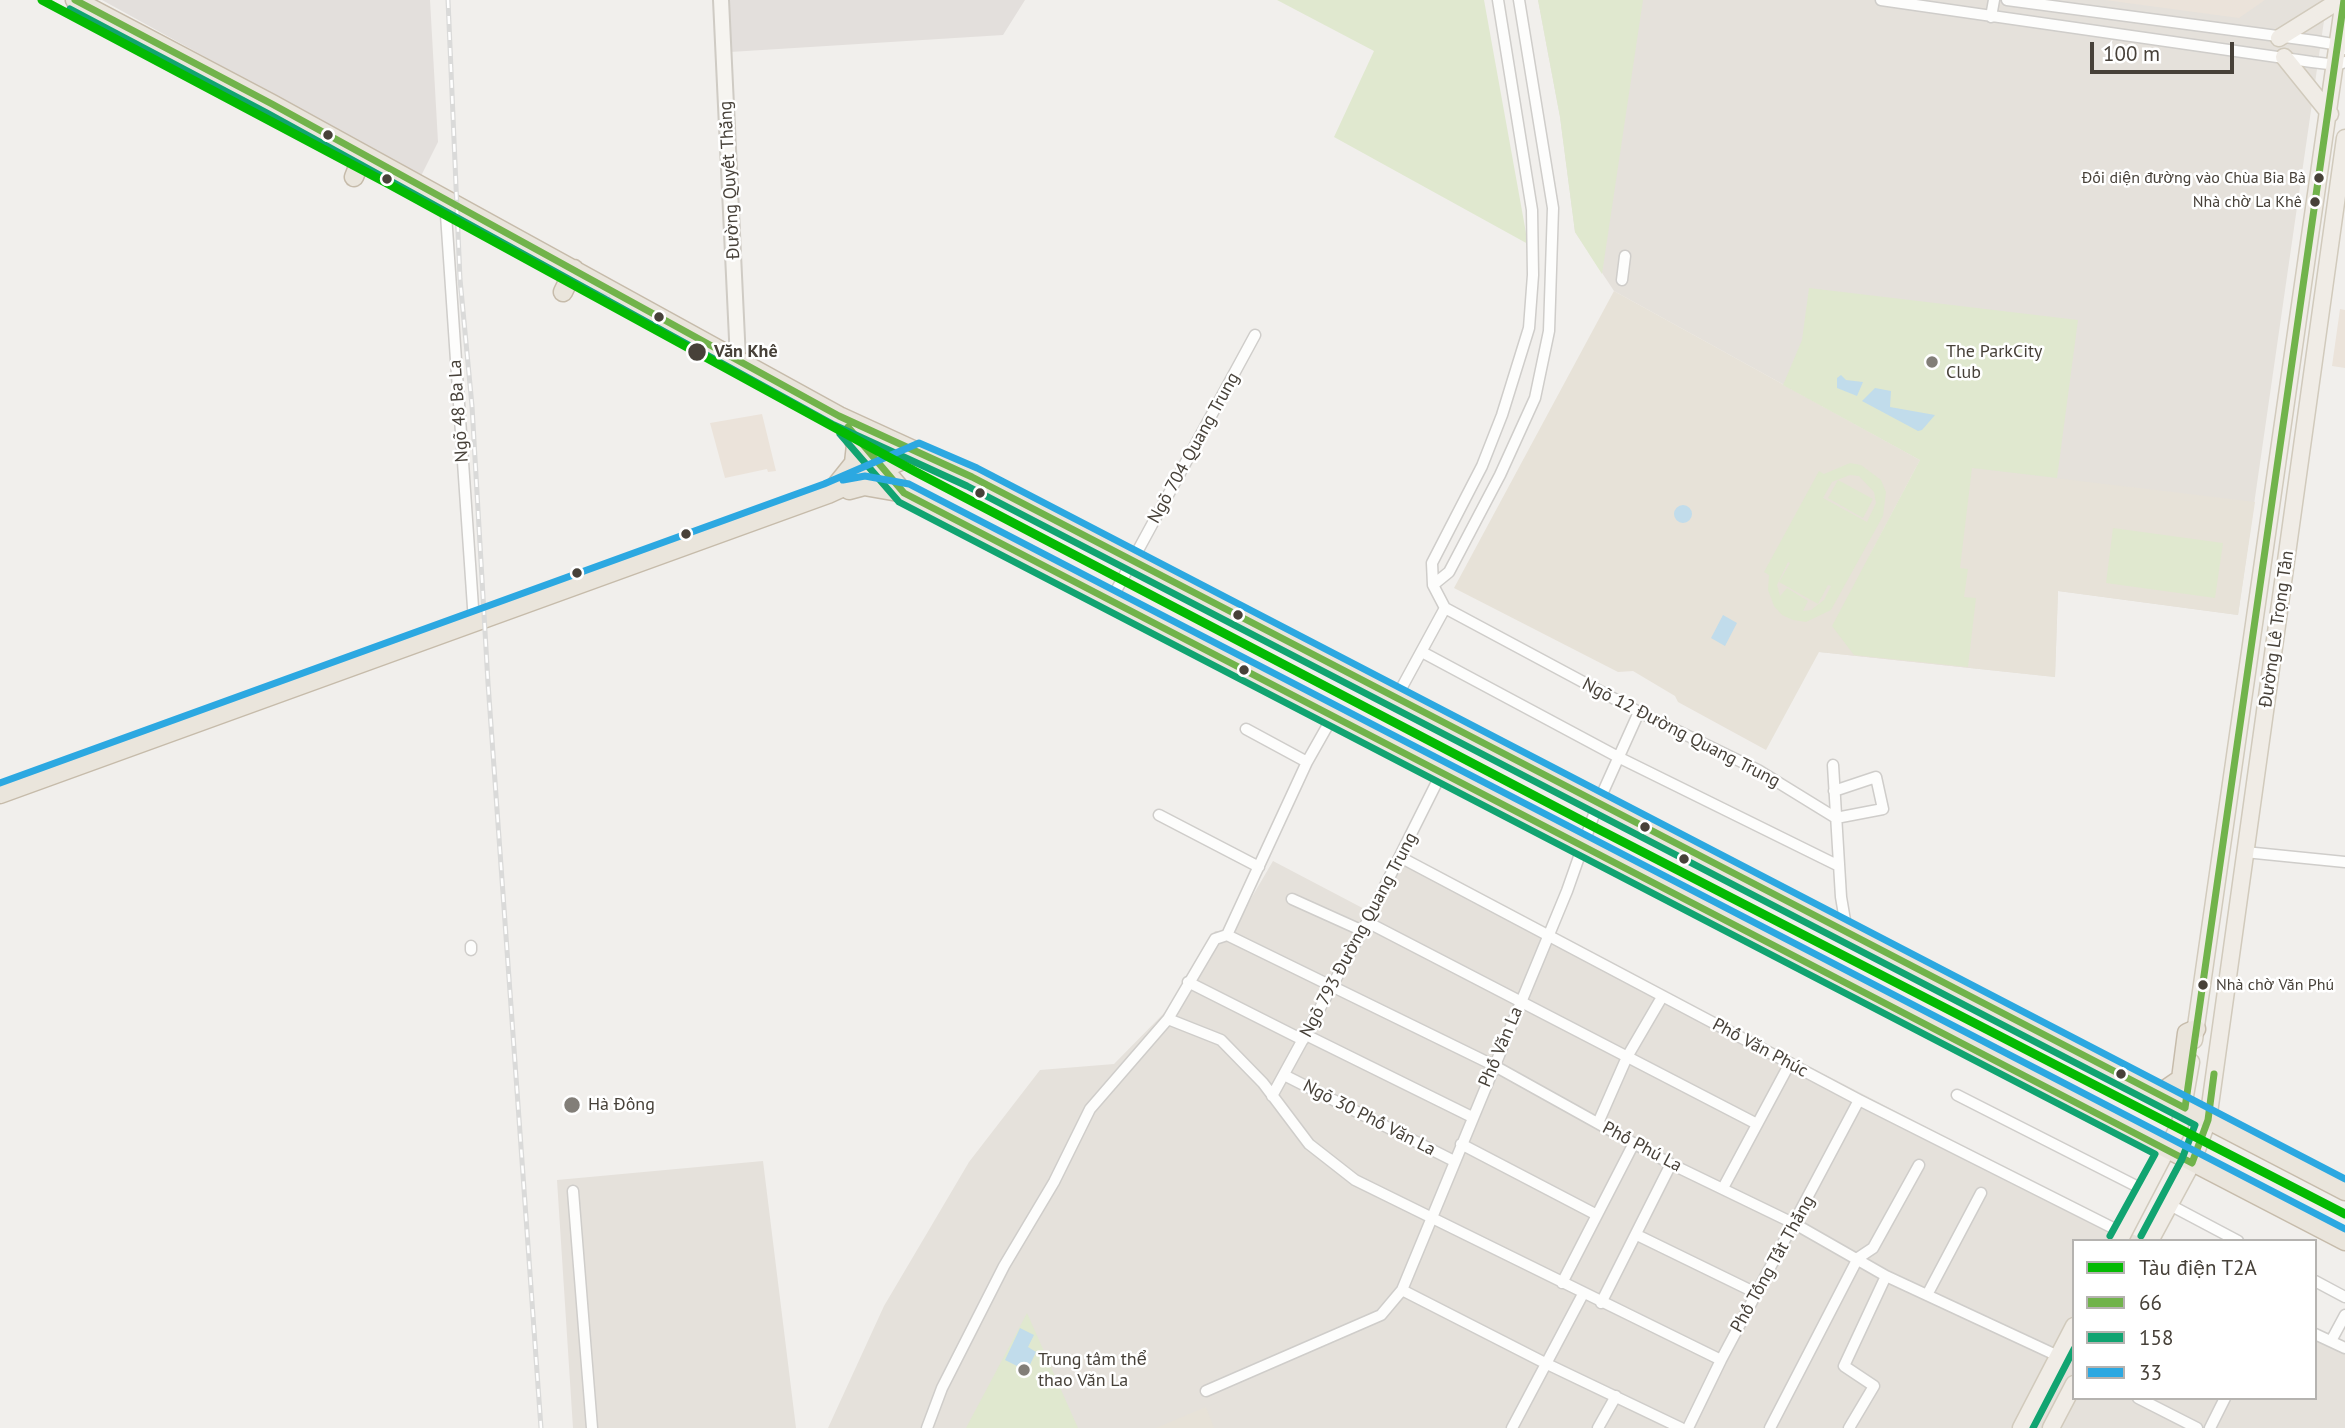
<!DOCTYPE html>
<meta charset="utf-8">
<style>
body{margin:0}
#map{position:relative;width:2345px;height:1428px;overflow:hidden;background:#f1efec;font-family:"PT Sans",sans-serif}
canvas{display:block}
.legend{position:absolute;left:2072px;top:1239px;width:245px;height:161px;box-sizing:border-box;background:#fff;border:2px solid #b5b3b0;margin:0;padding:9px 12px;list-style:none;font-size:21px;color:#474139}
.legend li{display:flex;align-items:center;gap:14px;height:35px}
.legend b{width:35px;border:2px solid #b5b3b0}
.scale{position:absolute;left:2090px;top:42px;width:144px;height:32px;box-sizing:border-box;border:4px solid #474139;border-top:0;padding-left:9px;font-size:21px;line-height:24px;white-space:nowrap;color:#474139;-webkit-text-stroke:5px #fff;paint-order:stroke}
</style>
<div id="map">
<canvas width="2345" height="1428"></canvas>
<ul class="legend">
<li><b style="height:9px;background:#04ba03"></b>Tàu điện T2A</li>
<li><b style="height:9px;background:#71b34b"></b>66</li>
<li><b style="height:9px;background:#11a471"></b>158</li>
<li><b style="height:9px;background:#2ca8e1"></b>33</li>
</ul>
<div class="scale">100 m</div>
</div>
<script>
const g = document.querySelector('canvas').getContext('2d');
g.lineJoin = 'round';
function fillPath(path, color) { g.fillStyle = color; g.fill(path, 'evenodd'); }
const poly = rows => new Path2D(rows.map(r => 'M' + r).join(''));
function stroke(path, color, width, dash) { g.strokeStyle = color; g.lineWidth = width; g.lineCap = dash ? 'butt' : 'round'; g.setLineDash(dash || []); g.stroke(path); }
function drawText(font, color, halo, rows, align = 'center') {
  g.font = font + ' "PT Sans",sans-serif'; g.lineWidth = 5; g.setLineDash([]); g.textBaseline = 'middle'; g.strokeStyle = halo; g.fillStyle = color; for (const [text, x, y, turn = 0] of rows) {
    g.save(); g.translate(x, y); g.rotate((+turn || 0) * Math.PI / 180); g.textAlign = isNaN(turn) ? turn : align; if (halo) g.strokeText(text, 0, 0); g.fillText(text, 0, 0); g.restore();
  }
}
fillPath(poly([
 [1538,0,2327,0,2238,615,2058,591,2055,677,1819,652,1920,460,1614,291,1575,232,1560,117],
 [1402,855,2146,1241,2074,1241,2074,1398,2315,1398,2315,1329,2345,1344,2345,1428,828,1428,884,1306,969,1162,1040,1070,1114,1064,1171,1006,1215,931,1232,931,1273,861,1372,913],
 [763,1161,796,1428,573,1428,557,1180]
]), '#e5e1db');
fillPath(poly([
 [2105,0,2265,0,2239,18],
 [2340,309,2345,310,2345,368,2332,366],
 [762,414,776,471,768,472,767,469,725,478,710,423]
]), '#ebe3da');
fillPath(poly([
 [102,0,430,0,438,142,421,176],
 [728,0,1025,0,1003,35,730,52]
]), '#e3dfdc');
fillPath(poly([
 [1614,291,1920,460,1869,557,1972,468,2255,502,2238,615,2058,591,2055,677,1819,652,1766,750,1678,702,1675,696,1633,671,1618,672,1454,588],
 [1206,1407,1214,1428,1156,1428]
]), '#e7e2d8');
fillPath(poly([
 [1277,0,1484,0,1528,244,1334,137,1374,51],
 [1538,0,1643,0,1602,274,1575,232,1560,117],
 [1809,288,2078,320,2057,478,1972,468,1960,568,1968,569,1964,597,1976,598,1968,667,1854,655,1832,626,1920,460,1783,385,1802,340],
 [1850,463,1861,465,1881,480,1886,492,1883,516,1831,610,1806,622,1793,620,1782,615,1774,606,1768,590,1769,575,1764,572,1819,471,1824,474],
 [1850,475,1859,476,1874,492,1876,503,1867,522,1823,498,1832,482],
 [1788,562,1790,563,1779,582,1818,604,1828,585,1831,586,1824,600,1811,610,1803,611,1808,601,1787,588,1780,596,1777,585],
 [1838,480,1873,499,1863,518,1828,498],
 [2113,528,2223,543,2215,598,2106,583],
 [1027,1313,1078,1428,966,1428]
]), '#e0e8cf');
fillPath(poly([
 [1841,375,1846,380,1863,382,1857,396,1837,388,1837,378],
 [1875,388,1891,391,1890,407,1935,415,1922,430,1918,431,1862,401],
 '1674 514a9 9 0 1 1 18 0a9 9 0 1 1-18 0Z',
 [1723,615,1737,623,1725,646,1711,638],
 [1020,1328,1034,1335,1028,1347,1036,1352,1027,1371,1005,1360]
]), '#c1dceb');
const street = poly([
 [1498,0,1532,210,1533,275,1529,328,1502,415,1482,466,1432,563,1433,585,1445,608,1639,712,1758,770,1836,818],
 [1881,0,2312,62,2337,65,2345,62],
 [2007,0,2315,41,2339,45,2345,49],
 [1991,17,1994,0],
 [445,200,474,622],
 [1622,280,1625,256],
 [1433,585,1449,572,1500,475,1535,398,1549,331,1553,208,1519,0],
 [1111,600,1255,335],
 [1422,652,1620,758,1839,866],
 [1396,698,1445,608],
 [1246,729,1307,762],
 [1833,765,1841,897,1847,932],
 [1834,791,1876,777,1883,809,1836,818],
 [1159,815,1259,867],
 [2245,852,2345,862],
 [1400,857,1859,1100,2123,1233],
 [1292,899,1363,931],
 [1367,922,1755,1123],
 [1227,935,1493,1065,1671,1164,1795,1224,1886,1276,2058,1356],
 [1227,935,1307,762,1333,716],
 [471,950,471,946],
 [1188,982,1303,1040],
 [1168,1019,1221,1040,1263,1083,1309,1144,1355,1180,1721,1360],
 [1306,1035,1472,1117],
 [1284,1075,1454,1161],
 [1957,1095,2146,1191],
 [1272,1096,1367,922,1442,772],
 [1598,1123,1627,1057,1662,997],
 [1461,1144,1597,1215],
 [1723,1188,1790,1063],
 [573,1191,592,1428],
 [2170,1205,2238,1241],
 [1637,1235,1756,1293],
 [2315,1281,2345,1297],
 [1562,1283,1634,1143],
 [1402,1290,1545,1363,1681,1428],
 [1927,1295,1981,1193],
 [1601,1303,1671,1164],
 [2315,1334,2345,1348],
 [2331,1341,2345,1315],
 [1206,1391,1381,1315,1402,1290,1567,891,1598,803,1639,712],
 [2138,1398,2197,1428],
 [927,1428,942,1388,1004,1266,1054,1182,1090,1109,1168,1019,1215,939,1227,935],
 [1512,1428,1583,1294],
 [1598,1428,1616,1396],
 [1688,1428,1721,1360,1859,1100],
 [1770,1428,1858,1258,1873,1248,1919,1165],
 [1849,1428,1874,1386,1844,1366,1886,1276],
 [2210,1428,2225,1398]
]);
const secondary = poly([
 [721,0,738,360]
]);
const primary = poly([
 [2279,38,2340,0],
 [2284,57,2330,114],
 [2194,1040,2344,0],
 [2119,1241,2180,1124,2191,1062],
 [2150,1241,2192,1163,2208,1120,2345,138],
 [2021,1428,2074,1326],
 [2051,1428,2074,1384]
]);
const highway = poly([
 [75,0,272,104,839,416,972,477,2345,1191],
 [354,177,363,154],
 [563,292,574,269],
 [844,422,904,493,2345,1241],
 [834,488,854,463,856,445,851,434],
 [849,490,864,486,904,493],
 [0,794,828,494,918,453],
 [2150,1090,2162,1092,2181,1079,2187,1033,2196,1029]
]);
stroke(street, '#cfcdca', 13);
stroke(secondary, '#cfcbc4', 18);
stroke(primary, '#d1cabc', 19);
stroke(highway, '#c6bbaa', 21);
stroke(street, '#fdfdfc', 10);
stroke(secondary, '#f6f4f0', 14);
stroke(primary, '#f0ece6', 16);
stroke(highway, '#eae5dc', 18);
const rail = poly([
 [448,0,460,279,472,406,488,683,541,1428],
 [548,273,608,297]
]);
stroke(rail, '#dadad9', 5);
stroke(rail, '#fff', 2.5, [8]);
stroke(poly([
 [75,0,272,104,839,416,972,477,2185,1108,2344,0],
 [848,427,904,493,2192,1163,2208,1120,2214,1074]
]), '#71b34b', 7);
stroke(poly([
 [70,9,267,113,834,425,967,486,2195,1125,2182,1159,2141,1236],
 [840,434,899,502,2155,1154,2110,1236],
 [2033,1428,2074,1349]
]), '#11a471', 7);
stroke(poly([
 [843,480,865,476,909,484,2345,1229],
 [0,783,824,484,919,443,977,468,2345,1179]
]), '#2ca8e1', 7);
stroke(poly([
 [42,0,387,183,916,472,1598,829,2345,1214]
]), '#04ba03', 9);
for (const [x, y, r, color] of [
 [328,135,6,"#474139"],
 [2319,178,6,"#474139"],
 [387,179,6,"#474139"],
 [2315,202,6,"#474139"],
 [659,317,6,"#474139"],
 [697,352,10,"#474139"],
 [1932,362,7,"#827e78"],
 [980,493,6,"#474139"],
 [686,534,6,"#474139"],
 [577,573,6,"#474139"],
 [1238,615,6,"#474139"],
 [1244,670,6,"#474139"],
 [1645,827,6,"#474139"],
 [1684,859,6,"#474139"],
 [2203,985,6,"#474139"],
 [2121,1074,6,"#474139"],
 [572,1105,9,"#827e78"],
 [1024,1370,7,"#827e78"]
]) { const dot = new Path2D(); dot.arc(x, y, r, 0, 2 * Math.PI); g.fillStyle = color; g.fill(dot); stroke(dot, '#fff', 2.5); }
drawText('16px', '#474139', '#fff', [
 ["Đối diện đường vào Chùa Bia Bà",2306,178],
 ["Nhà chờ La Khê",2302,202],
 ["Nhà chờ Văn Phú",2216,985,"left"]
], 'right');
drawText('18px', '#474139', '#fff', [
 ["Đường Quyết Thắng",730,180,-93],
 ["Ngõ 48 Ba La",459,411,-94],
 ["Ngõ 704 Quang Trung",1194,448,-61],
 ["Đường Lê Trọng Tấn",2277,629,-82],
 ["Ngõ 12 Đường Quang Trung",1681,733,27],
 ["Ngõ 793 Đường Quang Trung",1359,935,-62],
 ["Phố Văn La",1501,1047,-67],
 ["Phố Văn Phúc",1760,1048,28],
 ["Ngõ 30 Phố Văn La",1369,1118,27],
 ["Phố Phú La",1642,1147,28],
 ["Phố Tống Tất Thắng",1773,1264,-61]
]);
drawText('bold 18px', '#474139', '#fff', [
 ["Văn Khê",714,352]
], 'left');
drawText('18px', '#474139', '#fff', [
 ["The ParkCity",1946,352],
 ["Club",1946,373],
 ["Hà Đông",588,1105],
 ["Trung tâm thể",1038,1360],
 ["thao Văn La",1038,1381]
], 'left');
</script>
